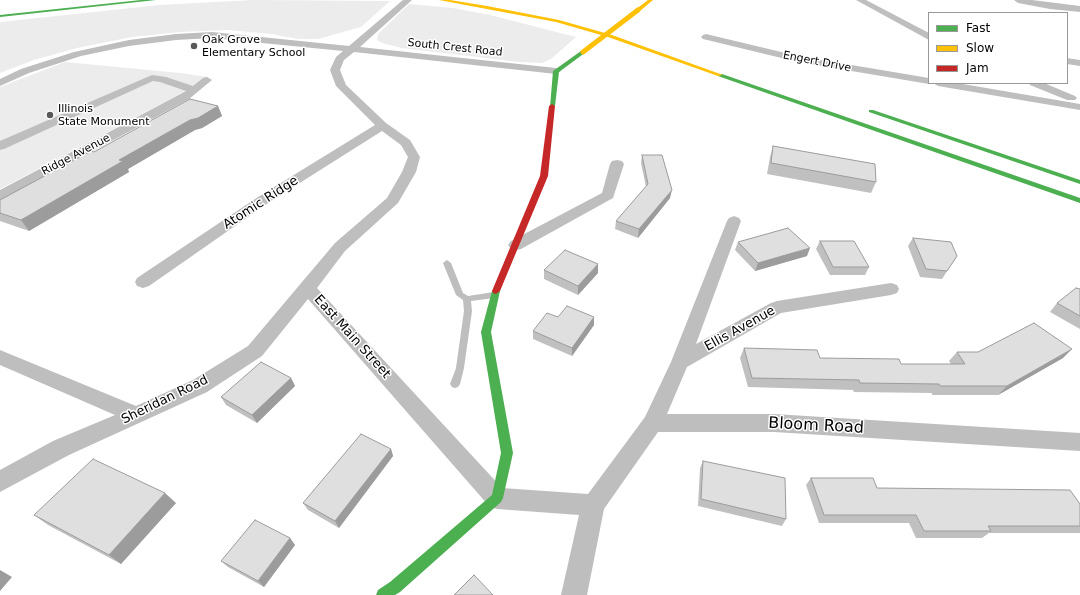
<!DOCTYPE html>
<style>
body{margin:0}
#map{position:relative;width:1080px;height:595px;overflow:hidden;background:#fff;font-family:"DejaVu Sans",sans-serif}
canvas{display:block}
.legend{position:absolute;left:928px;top:12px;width:140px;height:72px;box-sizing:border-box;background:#fff;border:1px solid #999;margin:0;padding:5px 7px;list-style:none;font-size:12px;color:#000}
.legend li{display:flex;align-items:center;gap:8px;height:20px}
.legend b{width:20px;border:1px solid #999}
</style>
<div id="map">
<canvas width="1080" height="595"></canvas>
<ul class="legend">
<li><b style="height:5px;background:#4caf50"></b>Fast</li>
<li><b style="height:5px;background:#ffc107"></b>Slow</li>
<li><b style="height:5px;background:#c62828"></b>Jam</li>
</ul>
</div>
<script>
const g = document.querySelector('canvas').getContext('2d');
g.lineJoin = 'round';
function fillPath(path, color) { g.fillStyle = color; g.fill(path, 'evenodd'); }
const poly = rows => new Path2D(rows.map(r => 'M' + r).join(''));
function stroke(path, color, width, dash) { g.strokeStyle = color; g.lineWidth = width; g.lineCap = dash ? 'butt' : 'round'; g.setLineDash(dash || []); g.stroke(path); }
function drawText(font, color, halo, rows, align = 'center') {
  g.font = font + ' "DejaVu Sans",sans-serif'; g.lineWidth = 3; g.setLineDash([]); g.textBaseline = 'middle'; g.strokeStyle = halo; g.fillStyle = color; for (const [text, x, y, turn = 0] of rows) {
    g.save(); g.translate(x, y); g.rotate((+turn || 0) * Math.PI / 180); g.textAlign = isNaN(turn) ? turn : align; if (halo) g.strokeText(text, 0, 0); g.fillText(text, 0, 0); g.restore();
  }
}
fillPath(poly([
 [253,0,390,1,361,27,318,39,298,39,271,34,227,30,180,32,132,37,77,48,34,60,0,73,0,22,159,5],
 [409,4,453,8,490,15,576,37,551,59,542,63,519,62,402,48,382,43,377,40,378,34],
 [65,62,180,73,208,77,191,88,0,189,0,87]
]), '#ececec');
fillPath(poly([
 [447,260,451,263,463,293,468,296,494,292,498,295,494,298,471,301,472,311,464,368,460,384,458,387,455,388,452,387,450,384,456,368,464,311,463,300,456,295,443,263,447,260]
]), '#bebebe');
fillPath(poly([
 [403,0,412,0,360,47,556,68,561,71,556,74,354,52,344,60,340,70,346,85,386,123,410,140,420,157,416,172,398,203,345,251,317,288,502,488,588,494,645,417,671,362,727,221,729,218,734,216,739,218,741,221,696,344,771,303,777,301,891,283,897,285,899,289,897,293,891,295,781,313,687,367,667,414,774,414,1080,433,1080,451,774,432,658,432,604,509,587,595,561,595,579,515,497,509,489,506,308,299,262,356,207,392,69,455,0,492,0,470,53,441,115,415,0,365,0,350,136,406,193,380,248,346,335,243,387,198,402,172,408,157,401,145,382,131,268,203,149,286,143,288,137,286,135,282,137,278,258,197,375,125,336,86,330,70,336,57,343,51,212,38,176,40,129,46,81,56,29,73,0,86,0,79,21,69,74,52,129,40,176,34,212,32,349,46,403,0],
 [856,0,866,0,929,33,929,40,856,0],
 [1014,0,1032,0,1080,6,1080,12,1050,9,1018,3,1014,0],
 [706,34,798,56,929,78,929,83,957,83,1080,104,1080,110,938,86,933,83,929,84,798,62,703,39,701,37,703,35,706,34],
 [1067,58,1080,60,1080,66,1067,64,1067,58],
 [152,75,166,77,193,86,203,78,207,77,212,80,189,99,5,199,0,200,0,190,186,91,160,82,153,81,4,149,0,150,0,141,152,75],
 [1029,83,1044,83,1075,96,1077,98,1075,100,1067,100,1030,85,1029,83],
 [617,160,622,161,624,164,613,198,521,249,516,250,511,249,508,245,511,241,602,193,610,164,612,161,617,160]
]), '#bebebe');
fillPath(poly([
 [141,0,156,0,0,17,0,15,141,0],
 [581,51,586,52,559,72,555,106,550,107,553,71,581,51],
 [718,74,722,74,1080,198,1080,203,718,76,718,74],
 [869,110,873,110,1080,180,1080,184,869,112,869,110],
 [496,288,500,291,491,332,513,453,503,498,501,502,400,592,395,595,376,595,378,590,390,582,492,495,501,453,481,332,492,291,496,288]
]), '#4caf50');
fillPath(poly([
 [439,0,450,0,487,6,559,20,612,35,723,75,718,76,608,37,556,22,439,0],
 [648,0,653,0,640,11,636,11,636,9,648,0]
]), '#ffc107');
fillPath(poly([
 [552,104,555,106,548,176,500,291,496,294,493,293,492,291,540,176,549,106,552,104]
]), '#c62828');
stroke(poly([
 [583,52,638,10]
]), '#ffc107', 5);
fillPath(poly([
 [218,106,222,116,202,128,195,130,128,169,129,172,29,231,0,221,0,200],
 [773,146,876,182,871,193,767,174,770,157],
 [642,155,670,198,638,238,615,229,616,221,646,187,641,163],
 [913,238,957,256,942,279,920,277,908,246],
 [820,241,869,267,865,275,830,275,816,249],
 [738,242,807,256,755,271,735,250],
 [544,270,598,273,578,295,544,279],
 [1080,289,1080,329,1050,312,1057,303],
 [558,317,594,317,594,325,572,356,533,339,533,331],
 [744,348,820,358,901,364,951,364,949,361,957,352,1063,358,998,395,932,395,932,393,854,392,853,390,748,387,740,358],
 [291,378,295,386,257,423,226,405,221,397],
 [391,449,393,456,339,528,308,510,303,503],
 [703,461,786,519,782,526,698,506,700,468],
 [811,478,877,488,1080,504,1080,533,989,533,982,538,916,538,909,523,819,523,806,485],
 [176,503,121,564,48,525,34,515],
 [290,538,295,545,264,587,228,567,221,561]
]), '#c0c0c0');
fillPath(poly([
 [218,106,222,116,202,128,195,130,128,169,129,172,29,231,21,220,119,160,190,120],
 [672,190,670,198,638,238,639,229],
 [810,248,807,256,755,271,758,263],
 [598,264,598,273,578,295,578,286],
 [594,317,594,325,572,356,572,348],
 [1072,349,1063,358,998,395,1007,386],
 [291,378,295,386,257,423,252,415],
 [391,449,393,456,339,528,335,521],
 [165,493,176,503,121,564,109,555],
 [290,538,295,545,264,587,258,581],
 [0,570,12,577,0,591]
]), '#9c9c9c');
const building = poly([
 [190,99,218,106,198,118,190,120,119,160,123,161,21,220,0,213,0,200,91,151,94,152,190,99],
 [773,146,875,164,876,182,771,163,773,146],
 [642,155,662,155,672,190,639,229,616,221,648,184,642,155],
 [788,228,810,248,758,263,738,242,788,228],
 [913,238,951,242,957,256,947,271,926,269,913,238],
 [820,241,854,241,869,267,833,267,820,241],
 [565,250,598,264,578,286,544,270,565,250],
 [1076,288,1080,289,1080,316,1057,303,1076,288],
 [567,306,594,317,572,348,533,331,547,313,558,317,567,306],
 [1034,323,1072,349,1007,386,940,386,939,384,860,383,859,380,752,378,744,348,817,350,820,358,899,359,901,364,965,364,957,352,978,352,1034,323],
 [261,362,291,378,252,415,221,397,261,362],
 [361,434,391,449,335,521,303,503,361,434],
 [93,459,165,493,109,555,34,515,93,459],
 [703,461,785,478,786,519,701,499,703,461],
 [811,478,873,478,877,488,1070,490,1080,504,1080,526,988,526,991,531,924,531,916,515,824,515,811,478],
 [255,520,290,538,258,581,221,561,255,520],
 [474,575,493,595,454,595,474,575]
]);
fillPath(building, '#dfdfdf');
stroke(building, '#9c9c9c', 1);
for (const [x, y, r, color] of [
 [194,46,4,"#595959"],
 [50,115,4,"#595959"]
]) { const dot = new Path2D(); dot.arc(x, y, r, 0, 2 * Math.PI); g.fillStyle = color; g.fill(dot); stroke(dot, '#fff', 1.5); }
drawText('11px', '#000', '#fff', [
 ["Oak Grove",202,40],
 ["Elementary School",202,53],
 ["Illinois",58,109],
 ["State Monument",58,122]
], 'left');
drawText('11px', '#000', '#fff', [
 ["South Crest Road",455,48,6],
 ["Engert Drive",817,62,11],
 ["Ridge Avenue",76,155,-28]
]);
drawText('13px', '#000', '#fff', [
 ["Atomic Ridge",261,203,-33],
 ["Ellis Avenue",740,329,-29],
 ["East Main Street",352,337,48],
 ["Sheridan Road",165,400,-26]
]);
drawText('16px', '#000', '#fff', [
 ["Bloom Road",816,426,3]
]);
</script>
